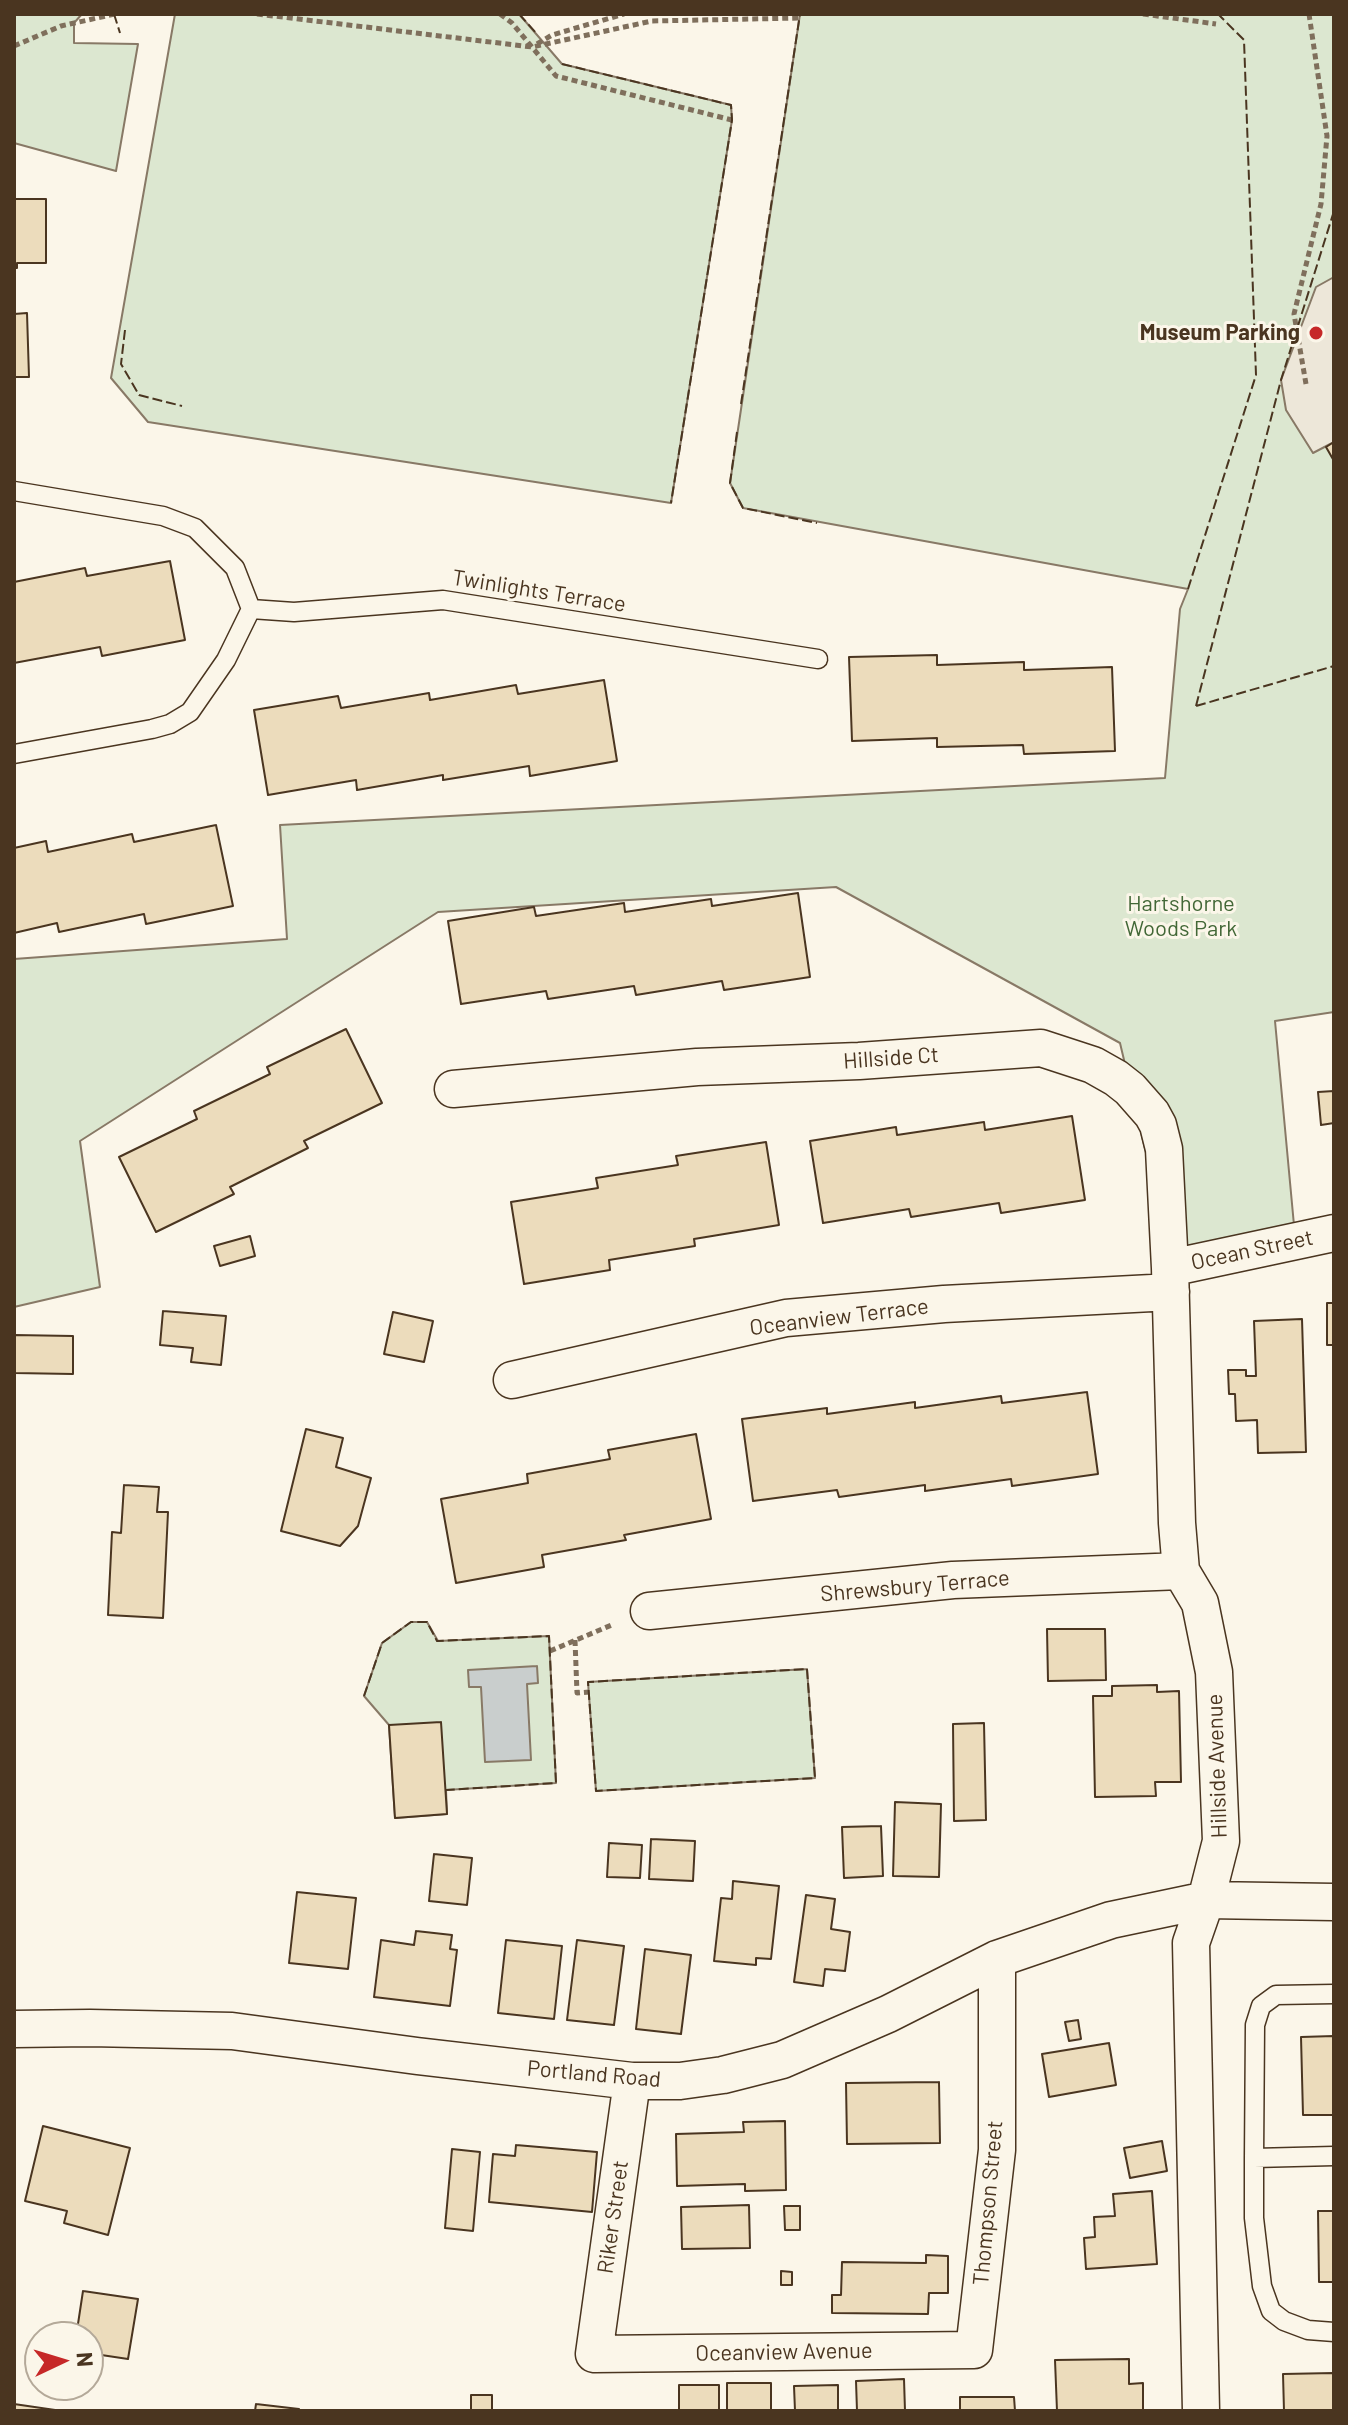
<!DOCTYPE html>
<style>
body{margin:0}
#map{position:relative;width:1348px;height:2425px;overflow:hidden;background:#fbf6e9;font-family:Barlow,sans-serif}
canvas{display:block}
.frame{position:absolute;inset:0;border:16px solid #4a3520;pointer-events:none}
.north{position:absolute;left:24px;top:2321px;width:80px;height:80px;box-sizing:border-box;background:#fbf6e9;border:2px solid #b4a999;border-radius:50%;rotate:86deg;font-size:22px;font-weight:700;line-height:32px;text-align:center;color:#4a3520}
.north::after{content:'';display:block;margin:auto;width:28px;height:36px;background:#c62828;clip-path:polygon(50% 0,100% 100%,50% 72%,0 100%)}
</style>
<div id="map">
<canvas width="1348" height="2425"></canvas>
<div class="frame"></div>
<div class="north">N</div>
</div>
<script>
const g = document.querySelector('canvas').getContext('2d');
g.lineJoin = 'round';
function fillPath(path, color) { g.fillStyle = color; g.fill(path, 'evenodd'); }
const poly = rows => new Path2D(rows.map(r => 'M' + r).join(''));
function stroke(path, color, width, dash) { g.strokeStyle = color; g.lineWidth = width; g.lineCap = dash ? 'butt' : 'round'; g.setLineDash(dash || []); g.stroke(path); }
function drawText(font, color, halo, rows, align = 'center') {
  g.font = font + ' Barlow,sans-serif'; g.lineWidth = 6; g.setLineDash([]); g.textBaseline = 'middle'; g.strokeStyle = halo; g.fillStyle = color; for (const [text, x, y, turn = 0] of rows) {
    g.save(); g.translate(x, y); g.rotate((+turn || 0) * Math.PI / 180); g.textAlign = isNaN(turn) ? turn : align; if (halo) g.strokeText(text, 0, 0); g.fillText(text, 0, 0); g.restore();
  }
}
const green = poly([
 [14,14,82,14,74,23,74,43,138,44,116,171,14,143,14,14],
 [175,14,519,14,562,64,731,105,732,120,671,503,148,422,111,378,175,14],
 [800,14,1334,14,1334,1012,1275,1021,1295,1236,1172,1263,1120,1043,836,887,438,912,80,1141,100,1287,14,1307,14,959,287,939,280,825,1165,778,1180,609,1188,589,743,508,730,483,800,14],
 [411,1622,427,1622,438,1641,549,1636,556,1783,446,1790,447,1814,395,1818,389,1725,364,1696,382,1643,411,1622],
 [807,1669,815,1778,596,1791,588,1682,807,1669]
]);
fillPath(green, '#dce7d0');
stroke(green, '#887966', 2);
const parking = poly([
 [1334,277,1334,442,1313,453,1286,410,1281,380,1316,287,1334,277]
]);
fillPath(parking, '#ede7d9');
stroke(parking, '#887966', 2);
const water = poly([
 [537,1666,538,1683,527,1684,531,1760,485,1762,481,1687,469,1687,468,1670,537,1666]
]);
fillPath(water, '#c9cecd');
stroke(water, '#887966', 2);
const building = poly([
 [14,199,46,199,46,263,17,263,17,268,14,268,14,199],
 [27,313,29,377,14,377,14,314,27,313],
 [1334,442,1334,461,1326,447,1334,442],
 [170,561,185,640,102,656,100,647,14,663,14,582,85,568,87,576,170,561],
 [937,655,937,665,1024,662,1024,670,1112,667,1115,751,1024,754,1023,745,937,747,937,738,852,741,849,657,937,655],
 [604,680,617,761,530,776,529,766,443,780,443,775,357,790,356,780,268,795,254,710,338,696,341,708,429,693,430,700,516,685,518,694,604,680],
 [216,825,233,906,146,924,144,914,59,932,57,923,14,933,14,848,46,841,48,852,132,834,134,842,216,825],
 [798,893,810,977,724,990,722,981,636,995,634,986,548,999,546,991,461,1004,448,921,534,907,536,916,624,903,625,912,711,899,712,906,798,893],
 [346,1029,382,1103,304,1141,308,1148,230,1187,234,1194,156,1232,119,1157,197,1119,194,1111,270,1074,267,1067,346,1029],
 [1334,1091,1334,1123,1321,1125,1318,1092,1334,1091],
 [1072,1116,1085,1200,1001,1213,999,1203,911,1217,909,1209,823,1223,810,1141,896,1127,897,1135,984,1122,985,1130,1072,1116],
 [766,1142,779,1225,694,1239,695,1246,609,1260,610,1270,524,1284,511,1202,598,1188,596,1178,678,1165,676,1156,766,1142],
 [250,1236,255,1256,220,1266,214,1246,250,1236],
 [1327,1303,1334,1303,1334,1345,1327,1345,1327,1303],
 [163,1311,226,1316,221,1365,191,1362,193,1348,160,1345,163,1311],
 [393,1312,433,1321,424,1362,384,1354,393,1312],
 [1302,1319,1306,1452,1258,1453,1257,1420,1236,1421,1235,1394,1229,1394,1228,1370,1246,1370,1246,1376,1256,1376,1254,1321,1302,1319],
 [14,1335,73,1336,73,1374,14,1373,14,1335],
 [1087,1392,1098,1474,1012,1486,1011,1479,925,1491,925,1485,839,1497,837,1490,753,1501,742,1419,827,1408,827,1414,915,1402,915,1408,1001,1396,1002,1403,1087,1392],
 [306,1429,343,1438,336,1467,371,1478,358,1526,340,1546,281,1531,306,1429],
 [696,1434,711,1519,624,1535,626,1540,542,1555,544,1567,456,1583,441,1499,528,1483,527,1474,610,1459,608,1450,696,1434],
 [124,1485,159,1487,157,1512,168,1512,163,1618,108,1615,112,1532,121,1533,124,1485],
 [1047,1629,1105,1629,1106,1680,1048,1681,1047,1629],
 [1157,1685,1157,1692,1179,1691,1181,1782,1155,1782,1156,1796,1095,1797,1093,1696,1112,1696,1112,1686,1157,1685],
 [441,1722,447,1814,395,1818,389,1725,441,1722],
 [984,1723,986,1820,954,1821,953,1724,984,1723],
 [895,1802,941,1804,939,1877,893,1876,895,1802],
 [881,1826,883,1876,844,1878,842,1827,881,1826],
 [651,1839,695,1841,693,1881,649,1879,651,1839],
 [609,1843,642,1845,640,1878,607,1877,609,1843],
 [434,1854,472,1858,467,1905,429,1901,434,1854],
 [733,1881,779,1886,771,1959,756,1958,756,1965,714,1961,721,1898,732,1899,733,1881],
 [297,1892,356,1898,348,1969,289,1963,297,1892],
 [806,1895,835,1899,831,1929,850,1932,845,1971,825,1969,823,1986,794,1982,806,1895],
 [416,1931,452,1935,450,1949,457,1950,450,2006,374,1997,381,1940,414,1945,416,1931],
 [506,1940,562,1946,554,2019,498,2013,506,1940],
 [577,1940,624,1946,614,2025,567,2020,577,1940],
 [645,1949,691,1955,681,2034,636,2029,645,1949],
 [1078,2020,1081,2039,1069,2041,1065,2022,1078,2020],
 [1334,2036,1334,2115,1303,2115,1301,2037,1334,2036],
 [1109,2043,1116,2085,1049,2097,1042,2054,1109,2043],
 [939,2082,940,2143,847,2144,846,2083,939,2082],
 [785,2121,786,2190,745,2191,745,2184,677,2186,676,2134,744,2132,743,2122,785,2121],
 [43,2126,130,2148,108,2235,64,2223,67,2211,25,2201,43,2126],
 [1162,2141,1167,2171,1130,2178,1124,2148,1162,2141],
 [516,2145,597,2152,592,2212,489,2202,493,2154,515,2156,516,2145],
 [452,2149,480,2152,473,2231,445,2228,452,2149],
 [1152,2191,1157,2264,1086,2269,1084,2238,1095,2237,1094,2217,1115,2216,1113,2194,1152,2191],
 [749,2205,750,2248,682,2249,681,2207,749,2205],
 [784,2206,800,2206,800,2230,785,2230,784,2206],
 [1318,2211,1334,2211,1334,2282,1319,2282,1318,2211],
 [926,2255,948,2256,948,2293,929,2293,928,2314,832,2313,832,2295,841,2295,842,2262,926,2263,926,2255],
 [781,2271,792,2272,792,2285,781,2285,781,2271],
 [83,2291,138,2299,128,2359,88,2353,88,2337,76,2337,83,2291],
 [1129,2359,1129,2384,1143,2383,1143,2411,1057,2411,1055,2360,1129,2359],
 [1334,2373,1334,2411,1284,2411,1283,2374,1334,2373],
 [904,2379,905,2411,857,2411,856,2381,904,2379],
 [727,2383,771,2383,771,2411,727,2411,727,2383],
 [679,2385,719,2385,719,2411,679,2411,679,2385],
 [838,2385,838,2411,795,2411,794,2386,838,2385],
 [471,2395,492,2395,492,2411,471,2411,471,2395],
 [960,2397,1014,2397,1015,2411,960,2411,960,2397],
 [14,2404,62,2411,14,2411,14,2404],
 [256,2404,299,2409,299,2411,255,2411,256,2404]
]);
fillPath(building, '#ecdcbc');
stroke(building, '#4a3520', 2);
const service = poly([
 [14,491,163,516,195,528,235,568,251,609,226,660,190,712,170,724,152,729,14,754],
 [251,609,294,612,443,600,818,659],
 [1334,1994,1276,1995,1261,2006,1255,2025,1254,2158,1254,2218,1262,2286,1271,2311,1284,2321,1308,2330,1334,2332],
 [1254,2158,1334,2156]
]);
const minor = poly([
 [453,1089,697,1067,859,1061,1041,1048,1093,1065,1116,1078,1130,1089,1152,1114,1158,1125,1164,1149,1170,1268,1177,1523,1181,1571,1200,1603,1214,1672,1221,1841,1206,1900,1191,1943,1201,2411],
 [1170,1268,1334,1233],
 [512,1380,786,1318,944,1304,1171,1292],
 [649,1611,953,1580,1181,1571],
 [14,2029,90,2028,232,2031,417,2056,632,2081,680,2081,723,2075,782,2060,888,2014,997,1959,1111,1920,1206,1900,1334,1902],
 [632,2081,594,2354,974,2350,997,2150,997,1959]
]);
stroke(service, '#4a3520', 21);
stroke(minor, '#4a3520', 39);
stroke(poly([
 [257,14,532,47,652,21,799,18],
 [500,14,512,23,556,76,732,120],
 [1143,14,1216,24],
 [537,44,552,35,624,14],
 [14,46,61,26,115,14],
 [1306,384,1294,314,1321,204,1327,136,1309,14],
 [575,1640,577,1693,589,1692],
 [550,1651,614,1624]
]), '#7f6f5c', 5, [6, 4]);
stroke(service, '#fbf6e9', 18);
stroke(minor, '#fbf6e9', 36);
stroke(poly([
 [114,14,120,33],
 [519,14,537,34],
 [562,64,731,105,732,120,671,503],
 [125,330,121,364,139,395,182,406],
 [741,404,800,14],
 [737,432,730,483,743,508,817,523],
 [1188,589,1256,375,1244,40,1218,14],
 [1196,706,1281,380,1334,211],
 [1196,706,1334,666],
 [807,1669,815,1778,596,1791,588,1682,807,1669],
 [364,1696,382,1643,411,1622,427,1622,437,1641,549,1636,556,1783,446,1790]
]), '#4a3520', 2, [10, 4]);
for (const [x, y, r, color] of [
 [1316,333,8,"#c62828"]
]) { const dot = new Path2D(); dot.arc(x, y, r, 0, 2 * Math.PI); g.fillStyle = color; g.fill(dot); stroke(dot, '#fbf6e9', 3); }
drawText('bold 22px', '#4a3520', '#fbf6e9', [
 ["Museum Parking",1300,333]
], 'right');
drawText('22px', '#4a3520', '#fbf6e9', [
 ["Twinlights Terrace",539,591,9],
 ["Hillside Ct",891,1058,-4],
 ["Ocean Street",1252,1250,-12],
 ["Oceanview Terrace",839,1317,-7],
 ["Shrewsbury Terrace",915,1586,-5],
 ["Hillside Avenue",1217,1766,-92],
 ["Portland Road",594,2074,5],
 ["Thompson Street",988,2203,-85],
 ["Riker Street",613,2217,-82],
 ["Oceanview Avenue",784,2352,-1]
]);
drawText('22px', '#436837', '#fbf6e9', [
 ["Hartshorne",1181,904],
 ["Woods Park",1181,929]
]);
</script>
